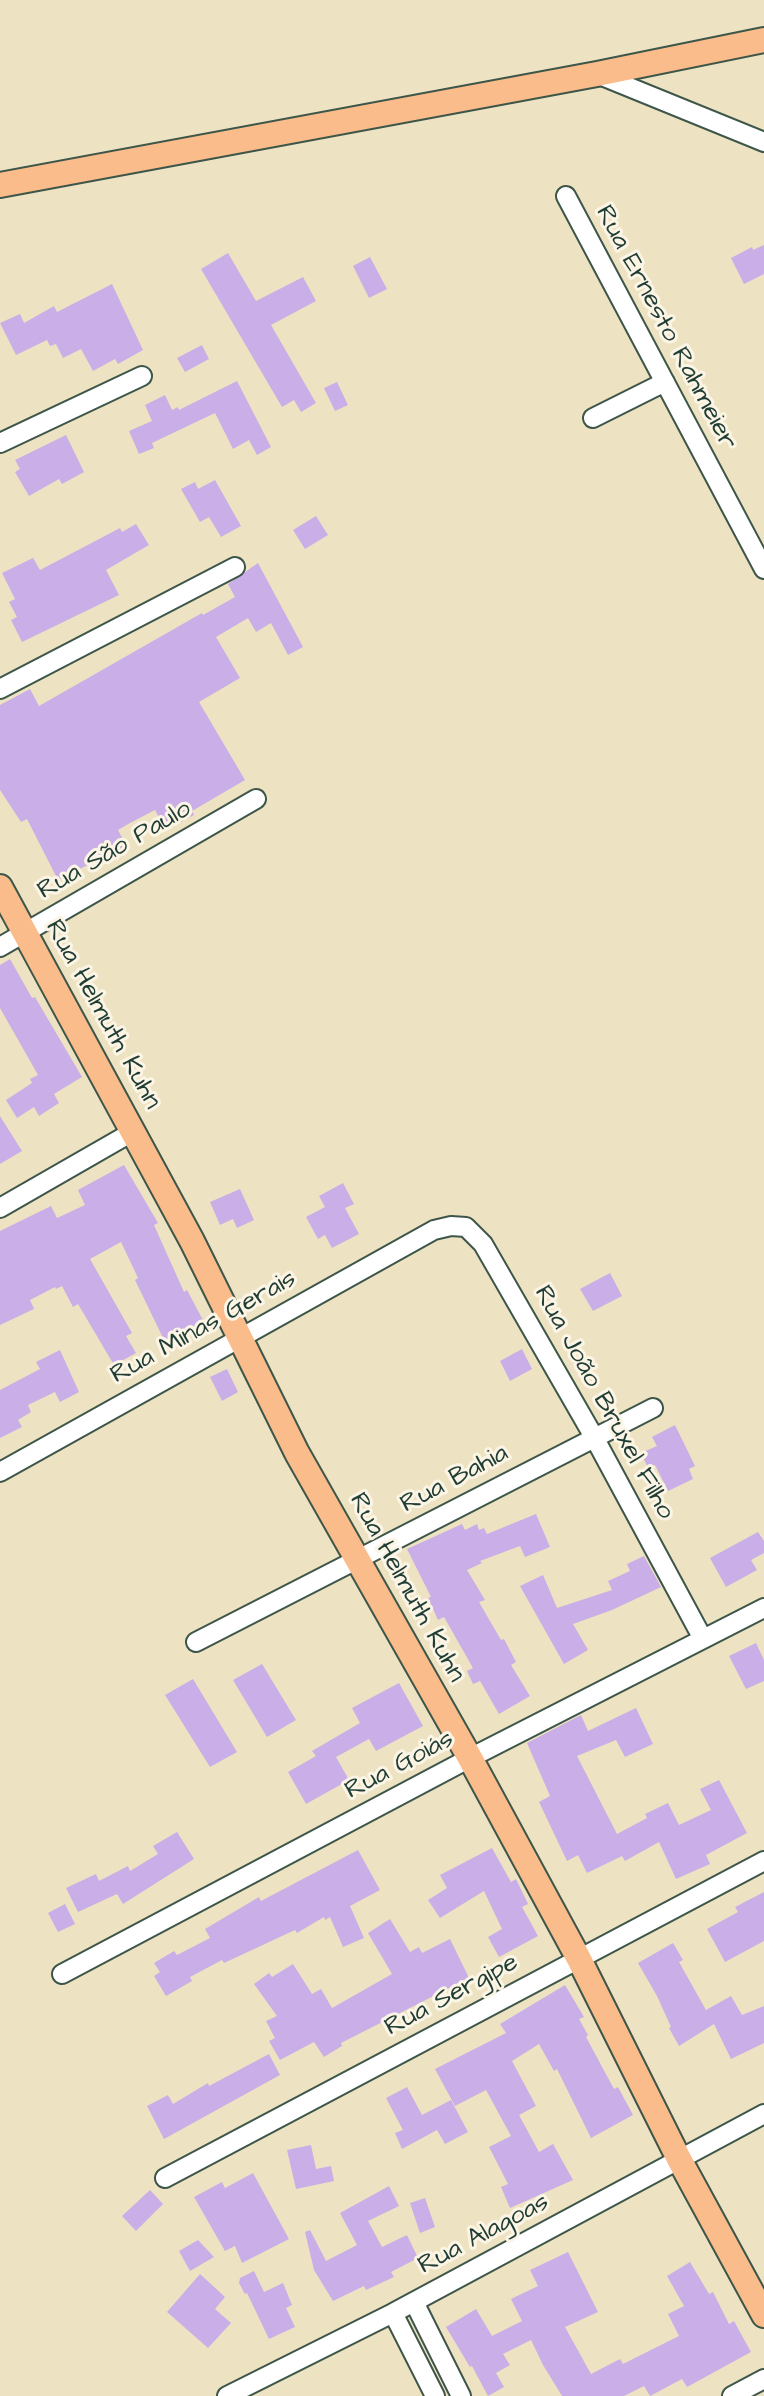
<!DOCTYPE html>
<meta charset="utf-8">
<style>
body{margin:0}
canvas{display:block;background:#ede3c2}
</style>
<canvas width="764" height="2396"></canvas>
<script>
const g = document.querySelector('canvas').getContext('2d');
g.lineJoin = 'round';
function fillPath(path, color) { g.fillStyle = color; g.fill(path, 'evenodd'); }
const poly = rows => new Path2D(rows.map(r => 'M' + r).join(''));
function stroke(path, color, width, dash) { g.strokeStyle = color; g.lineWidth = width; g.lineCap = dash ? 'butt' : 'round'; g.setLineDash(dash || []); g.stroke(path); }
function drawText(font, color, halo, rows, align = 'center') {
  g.font = font + ' "Architects Daughter",sans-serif'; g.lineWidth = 6; g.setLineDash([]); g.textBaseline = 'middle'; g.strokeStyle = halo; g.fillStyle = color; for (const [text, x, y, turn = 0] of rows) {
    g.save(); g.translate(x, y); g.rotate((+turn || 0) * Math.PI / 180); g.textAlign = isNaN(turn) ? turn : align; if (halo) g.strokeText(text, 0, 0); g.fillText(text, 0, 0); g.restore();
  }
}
fillPath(poly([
 [764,245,764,274,744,284,731,258,752,247,753,250],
 [228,253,256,301,303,277,316,301,271,325,316,403,301,412,294,400,282,407,201,269],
 [370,257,387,289,369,298,353,266],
 [112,284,143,350,118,364,115,359,93,371,81,349,63,358,56,344,50,346,47,340,16,355,0,323,20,314,24,323,54,306,57,312],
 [202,345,209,359,185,372,177,358],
 [237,381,271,447,257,455,249,440,233,449,215,413,152,443,154,448,139,454,129,431,152,421,145,405,165,395,172,410,178,407,179,410],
 [337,382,348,405,335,411,324,388],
 [66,435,84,472,62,484,59,479,29,496,15,472,20,469,15,460],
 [215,480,241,526,221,537,209,517,200,522,181,489,195,482,198,489],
 [316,516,328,535,305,549,293,530],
 [136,524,149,545,106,570,119,595,22,642,11,620,17,617,9,602,15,599,2,573,33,558,40,570,120,528,122,532],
 [258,563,303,647,288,655,271,623,256,632,248,618,216,637,240,678,199,702,245,780,192,811,194,815,166,830,155,810,130,823,118,830,127,847,106,861,103,857,58,880,27,819,21,822,0,790,0,705,30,689,39,706,202,613,203,615,235,597,228,584],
 [10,959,32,998,35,997,82,1077,54,1094,59,1103,39,1116,34,1107,17,1118,6,1100,32,1083,30,1079,38,1075,0,1008,0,965],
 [0,1116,22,1151,0,1164],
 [124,1165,158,1223,154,1225,184,1292,187,1290,204,1322,165,1342,135,1280,138,1278,121,1242,90,1259,132,1333,126,1336,136,1353,114,1365,78,1304,73,1307,62,1286,56,1289,55,1287,30,1300,34,1309,0,1325,0,1231,51,1206,57,1218,85,1205,78,1190],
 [343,1183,354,1204,345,1208,359,1234,332,1248,325,1235,318,1239,306,1217,325,1207,319,1196],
 [240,1189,254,1220,237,1228,233,1219,220,1225,210,1202],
 [610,1273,622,1296,593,1311,580,1289],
 [522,1349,532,1369,510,1381,500,1361],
 [60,1350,79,1392,60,1402,55,1392,28,1405,31,1412,18,1420,22,1427,0,1438,0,1390,40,1369,36,1362],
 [227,1369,238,1392,222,1401,210,1377],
 [675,1425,695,1466,689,1469,693,1479,668,1491,655,1465,648,1468,641,1453,657,1446,652,1437],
 [536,1514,550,1547,525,1557,520,1546,480,1561,482,1563,467,1570,485,1600,479,1602,501,1640,504,1639,516,1662,511,1665,530,1696,499,1714,480,1681,473,1684,467,1671,473,1668,444,1617,438,1620,428,1598,431,1597,407,1549,462,1524,465,1530,477,1524,479,1530,484,1528,487,1534],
 [758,1532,764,1541,764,1553,751,1560,757,1570,726,1587,710,1558],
 [644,1556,661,1587,612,1610,573,1624,588,1650,564,1664,520,1586,543,1575,557,1608,612,1590,608,1581,630,1571,627,1564],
 [756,1643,764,1660,764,1681,746,1689,729,1656],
 [262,1664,296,1720,267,1737,233,1680],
 [193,1679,237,1752,210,1767,165,1695],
 [399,1683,423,1726,376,1751,369,1739,336,1757,349,1780,306,1804,288,1772,316,1756,312,1751,360,1723,352,1708],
 [636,1708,653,1744,625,1757,616,1740,577,1756,617,1834,647,1818,645,1814,668,1803,679,1825,711,1810,700,1789,719,1780,747,1833,706,1855,710,1864,676,1879,659,1842,625,1861,622,1856,587,1873,578,1855,567,1861,539,1802,550,1796,527,1743,581,1715,588,1731],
 [177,1832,194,1859,123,1904,117,1894,78,1912,66,1888,96,1874,99,1881,128,1866,130,1871,158,1854,153,1846],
 [492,1848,511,1882,516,1879,528,1904,522,1907,538,1936,499,1957,488,1937,502,1929,484,1891,440,1918,428,1900,447,1888,440,1875],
 [358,1850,380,1890,350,1906,364,1938,343,1947,330,1917,325,1920,324,1917,297,1933,295,1930,224,1963,222,1960,190,1977,192,1981,166,1996,154,1976,160,1972,154,1963,174,1951,177,1955,210,1938,205,1929,259,1897,261,1901],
 [764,1892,764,1941,725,1962,707,1929,738,1912,735,1907],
 [65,1904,75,1924,58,1932,48,1913],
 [390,1919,410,1952,419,1947,422,1953,450,1939,469,1978,341,2043,342,2046,324,2057,314,2042,280,2060,269,2041,275,2038,266,2021,277,2016,254,1984,269,1973,272,1977,293,1964,312,1994,321,1989,332,2008,392,1974,368,1933],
 [673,1943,683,1960,679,1962,706,2010,731,1996,742,2015,764,2006,764,2043,731,2059,714,2024,679,2046,669,2028,671,2027,657,1996,638,1963],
 [565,1985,584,2017,579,2019,588,2035,586,2037,614,2089,618,2087,633,2115,591,2138,557,2069,554,2071,539,2044,512,2061,536,2106,519,2115,539,2152,553,2144,573,2180,510,2208,501,2187,508,2184,489,2147,511,2136,486,2090,455,2106,435,2069,506,2033,500,2024],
 [269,2054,280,2075,164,2139,147,2106,168,2095,173,2104,208,2083,209,2086],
 [407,2087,422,2115,451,2100,468,2132,445,2144,437,2130,402,2149,395,2133,403,2130,386,2098],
 [311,2145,316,2169,331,2166,334,2181,296,2189,287,2150],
 [253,2173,289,2239,242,2263,235,2246,225,2251,194,2197,222,2182,225,2188],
 [389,2186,399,2206,368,2221,382,2247,407,2235,418,2258,391,2272,394,2277,366,2290,364,2286,333,2301,314,2270,305,2232,310,2230,326,2261,357,2245,340,2213],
 [150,2190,163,2204,136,2231,122,2216],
 [425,2198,435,2227,420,2233,410,2203],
 [198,2240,214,2257,190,2271,179,2251],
 [568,2252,598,2312,565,2327,591,2374,620,2359,623,2364,679,2336,668,2314,684,2306,667,2276,690,2262,709,2294,713,2292,729,2324,734,2321,751,2352,687,2387,682,2379,650,2396,644,2386,624,2396,562,2396,543,2365,531,2340,503,2354,510,2365,496,2373,504,2387,488,2396,472,2366,470,2367,446,2327,476,2309,492,2336,522,2321,511,2299,538,2286,530,2270],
 [254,2271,264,2292,283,2283,292,2305,286,2308,295,2327,269,2339,247,2293,245,2294,239,2283,240,2278],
 [200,2274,225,2297,215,2309,231,2323,208,2348,167,2312]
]), '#c9aee7');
const minor = poly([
 [597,74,764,142],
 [566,196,764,569],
 [593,418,665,382],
 [0,443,142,376],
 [0,689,235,567],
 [0,947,256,799],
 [0,1208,134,1131],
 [0,1472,434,1230,451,1226,466,1227,483,1244,594,1437,703,1639],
 [196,1642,653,1408],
 [62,1974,470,1758,764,1608],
 [165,2178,764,1861],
 [414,2302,461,2396],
 [393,2313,435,2396],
 [227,2396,393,2313,764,2114],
 [732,2396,764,2379]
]);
const major = poly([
 [0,185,597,74,764,40],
 [0,887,192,1241,297,1453,470,1758,579,1959,679,2159,764,2315]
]);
stroke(minor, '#3e5649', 22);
stroke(major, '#3e5649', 28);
stroke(minor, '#fff', 18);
stroke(major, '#f9bc8a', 24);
drawText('26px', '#1f3d34', '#fcf5e5', [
 ["Rua Ernesto Rahmeier",665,328,62],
 ["Rua São Paulo",115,851,-30],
 ["Rua Helmuth Kuhn",102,1015,61],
 ["Rua Minas Gerais",204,1328,-29],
 ["Rua João Bruxel Filho",603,1403,61],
 ["Rua Bahia",455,1480,-28],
 ["Rua Helmuth Kuhn",406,1588,61],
 ["Rua Goiás",400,1766,-28],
 ["Rua Sergipe",452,1996,-28],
 ["Rua Alagoas",484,2235,-28]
]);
</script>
